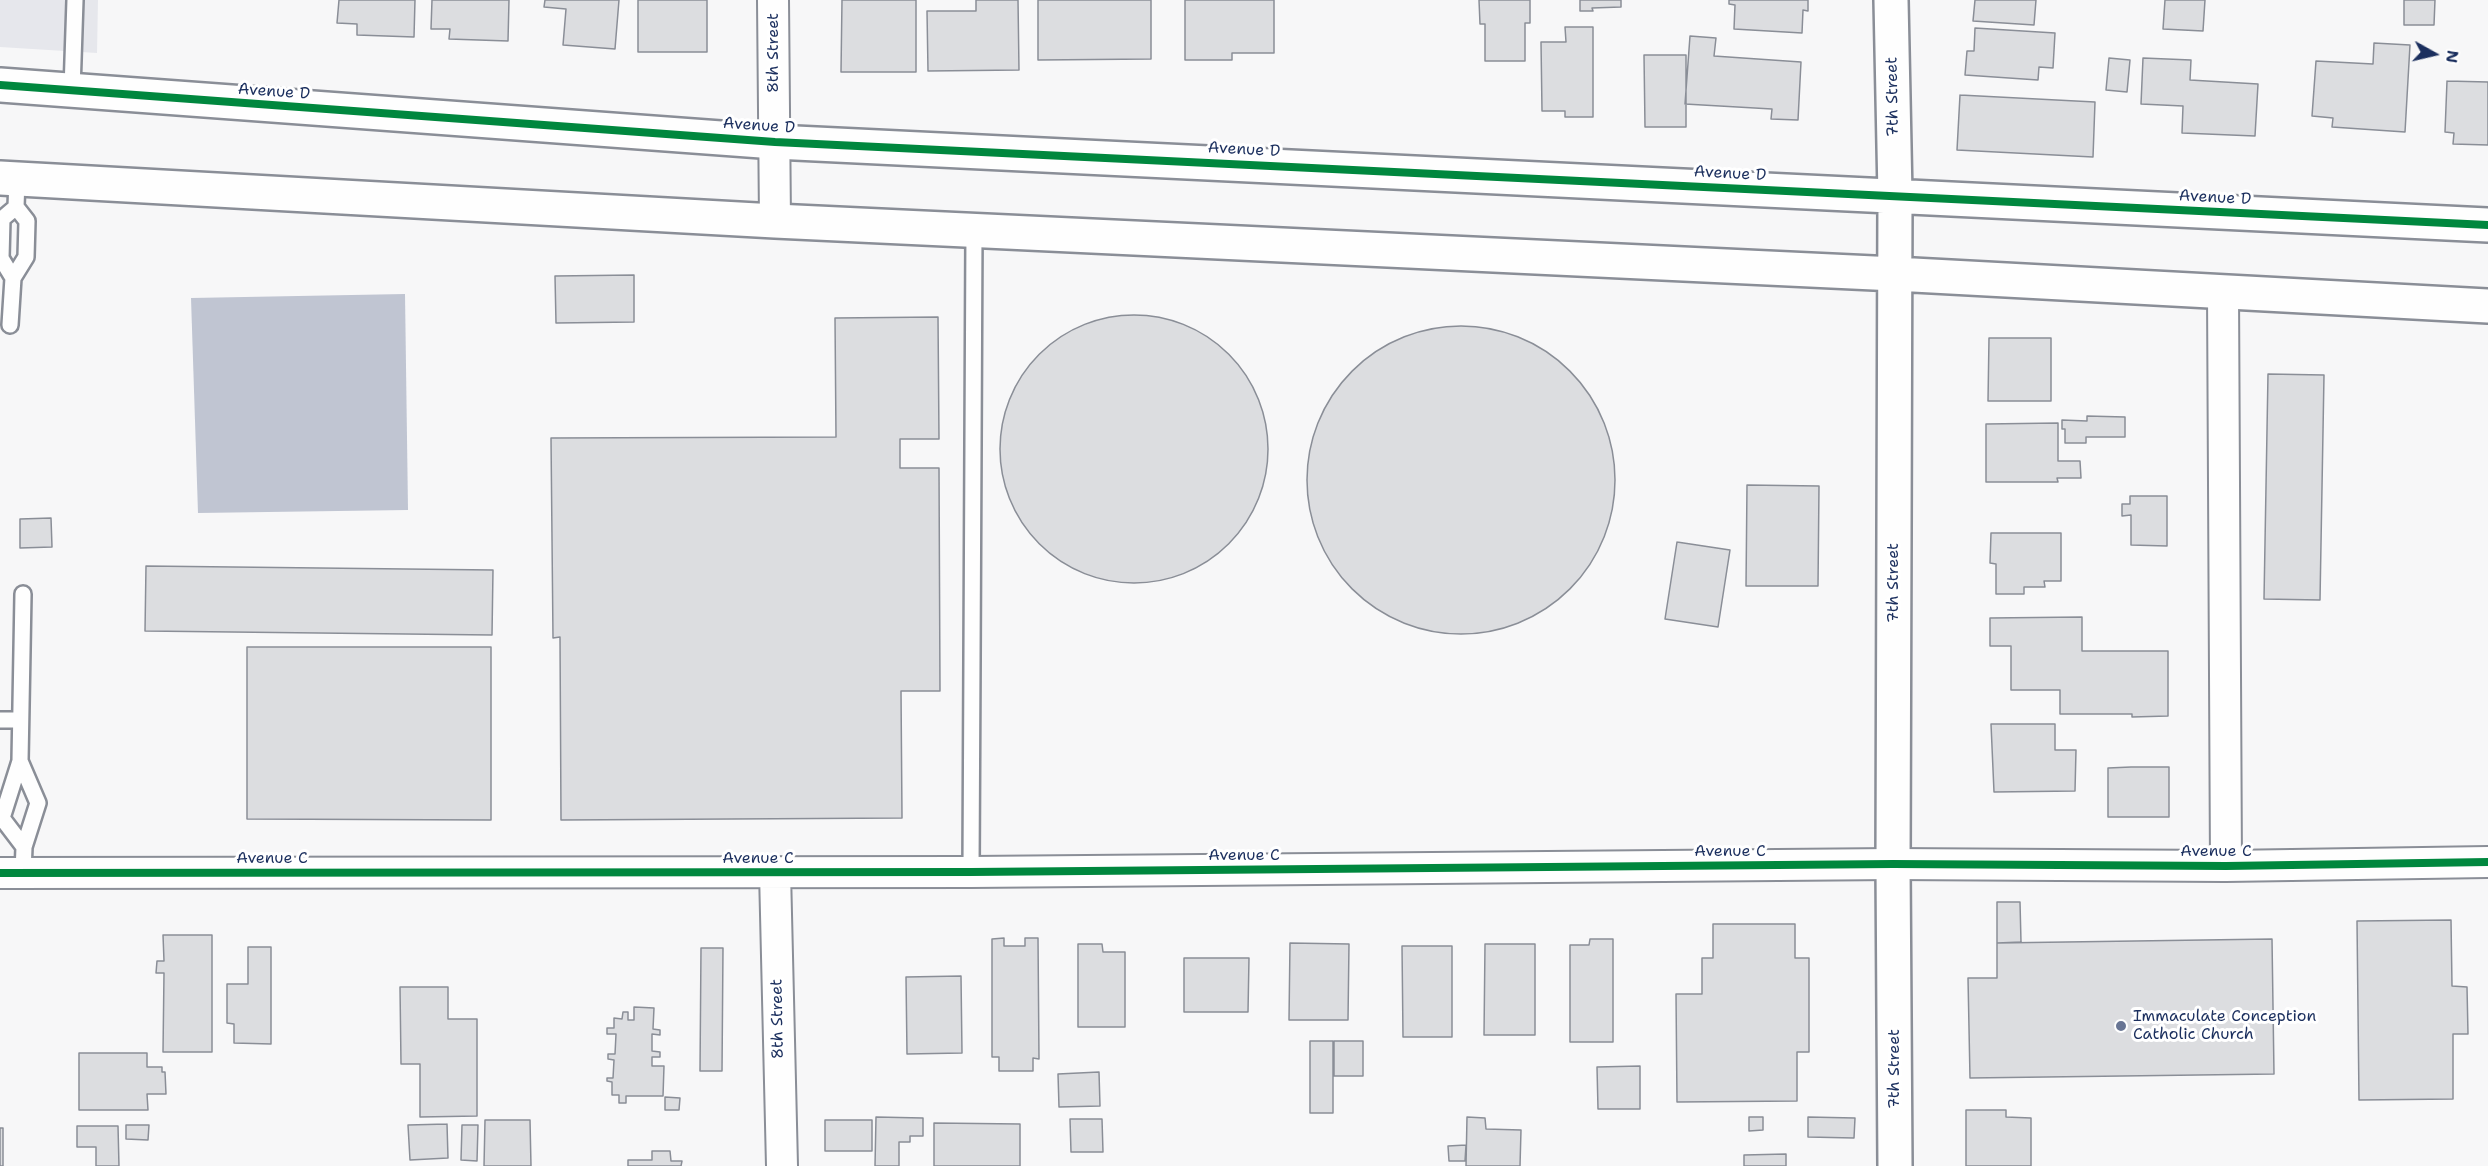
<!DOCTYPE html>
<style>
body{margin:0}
#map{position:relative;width:2488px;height:1166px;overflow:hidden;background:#f7f7f8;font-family:"Shantell Sans",sans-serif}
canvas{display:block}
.north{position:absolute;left:2404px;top:24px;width:60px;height:60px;-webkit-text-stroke:4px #fff;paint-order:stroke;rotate:98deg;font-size:16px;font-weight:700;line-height:24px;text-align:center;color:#1b2f5e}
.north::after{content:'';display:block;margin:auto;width:21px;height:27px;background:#1b2f5e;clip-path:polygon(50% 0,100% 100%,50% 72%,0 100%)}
</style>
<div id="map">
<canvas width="2488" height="1166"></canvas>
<div class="north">N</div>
</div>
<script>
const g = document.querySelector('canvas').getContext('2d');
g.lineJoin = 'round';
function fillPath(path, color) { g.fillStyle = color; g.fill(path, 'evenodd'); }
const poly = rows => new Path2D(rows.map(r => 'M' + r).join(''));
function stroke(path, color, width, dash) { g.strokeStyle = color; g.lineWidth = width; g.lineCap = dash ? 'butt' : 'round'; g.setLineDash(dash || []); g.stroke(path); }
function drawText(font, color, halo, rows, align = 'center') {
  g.font = font + ' "Shantell Sans",sans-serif'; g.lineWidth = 6; g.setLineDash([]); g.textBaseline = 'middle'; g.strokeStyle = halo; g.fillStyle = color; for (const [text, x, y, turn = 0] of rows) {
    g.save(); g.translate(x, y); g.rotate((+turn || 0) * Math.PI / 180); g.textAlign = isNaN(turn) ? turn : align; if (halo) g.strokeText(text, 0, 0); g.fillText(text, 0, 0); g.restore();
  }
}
fillPath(poly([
 [0,0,98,0,97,53,0,47]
]), '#e6e7ec');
fillPath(poly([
 [405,294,408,510,198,513,191,298]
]), '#c0c5d2');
const building = poly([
 [339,0,415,0,414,37,357,35,357,24,337,23,339,0],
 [432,0,509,0,508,41,449,39,450,29,431,29,432,0],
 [545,0,619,0,615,49,563,45,566,9,544,7,545,0],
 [638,0,707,0,707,52,638,52,638,0],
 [842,0,916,0,916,72,841,72,842,0],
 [976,0,1018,0,1019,70,928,71,927,11,976,11,976,0],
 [1038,0,1151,0,1151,59,1038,60,1038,0],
 [1185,0,1274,0,1274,53,1232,53,1232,60,1185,60,1185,0],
 [1479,0,1530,0,1530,23,1525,23,1525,61,1485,61,1485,24,1480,24,1479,0],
 [1580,0,1621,0,1621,7,1592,8,1593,11,1580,11,1580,0],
 [1729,0,1808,0,1808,11,1803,10,1802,33,1734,29,1735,5,1729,4,1729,0],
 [1975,0,2036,0,2034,25,1973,21,1975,0],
 [2165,0,2205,0,2203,31,2163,29,2165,0],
 [2404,0,2435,0,2434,25,2404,25,2404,0],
 [1565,27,1593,27,1593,117,1565,117,1565,111,1542,111,1541,42,1566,42,1565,27],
 [1975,28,2055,33,2053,68,2039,67,2038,80,1965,75,1967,51,1974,51,1975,28],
 [1690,36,1716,38,1714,56,1801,62,1798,120,1771,119,1772,109,1685,104,1690,36],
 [2374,43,2410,45,2405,132,2332,127,2333,118,2312,116,2316,61,2373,64,2374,43],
 [1644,55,1686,55,1686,127,1645,127,1644,55],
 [2109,58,2130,60,2127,92,2106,90,2109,58],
 [2143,58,2191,60,2190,80,2258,84,2255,136,2182,133,2183,106,2141,104,2143,58],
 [2447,81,2488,82,2488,145,2453,144,2454,133,2445,132,2447,81],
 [1960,95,2095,102,2093,157,1957,150,1960,95],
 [634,275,634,322,556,323,555,276,634,275],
 '1000 449a134 134 0 1 1 268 0a134 134 0 1 1-268 0Z',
 [938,317,939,439,900,439,900,468,939,468,940,691,901,691,902,818,561,820,560,637,553,638,551,438,836,437,835,318,938,317],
 '1307 480a154 154 0 1 1 308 0a154 154 0 1 1-308 0Z',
 [1989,338,2051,338,2051,401,1988,401,1989,338],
 [2268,374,2324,375,2320,600,2264,599,2268,374],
 [2087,416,2125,417,2125,437,2086,437,2086,443,2065,443,2065,429,2062,429,2062,420,2087,421,2087,416],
 [2058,423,2058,461,2080,461,2081,478,2057,478,2058,482,1986,482,1986,424,2058,423],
 [1747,485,1819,486,1818,586,1746,586,1747,485],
 [2130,496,2167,496,2167,546,2131,545,2131,515,2122,516,2122,504,2130,504,2130,496],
 [51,518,52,547,20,548,20,519,51,518],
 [1991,533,2061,533,2061,581,2044,581,2045,587,2024,587,2024,594,1996,594,1996,564,1990,563,1991,533],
 [1677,542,1730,550,1718,627,1665,619,1677,542],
 [146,566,493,570,492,635,145,631,146,566],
 [2082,617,2082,651,2168,651,2168,716,2132,717,2132,714,2060,714,2060,690,2011,690,2011,646,1990,646,1990,618,2082,617],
 [247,647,491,647,491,820,247,819,247,647],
 [1991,724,2055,724,2055,750,2076,750,2075,791,1994,792,1991,724],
 [2131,767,2169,767,2169,817,2108,817,2108,768,2131,767],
 [1997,902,2020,902,2021,942,1997,943,1997,902],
 [2451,920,2452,986,2467,987,2468,1034,2453,1034,2453,1099,2359,1100,2357,921,2451,920],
 [1713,924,1795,924,1795,958,1809,958,1809,1052,1797,1052,1797,1101,1677,1102,1676,994,1702,994,1702,958,1713,958,1713,924],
 [163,935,212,935,212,1052,163,1052,164,973,156,973,157,961,164,961,163,935],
 [1004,938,1004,946,1025,946,1025,938,1038,938,1039,1059,1033,1058,1033,1071,999,1071,999,1057,992,1057,992,939,1004,938],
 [1590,939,1613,939,1613,1042,1570,1042,1570,945,1589,945,1590,939],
 [2272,939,2274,1074,1970,1078,1968,978,1997,978,1997,943,2272,939],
 [1290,943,1349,944,1348,1020,1289,1020,1290,943],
 [1078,944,1102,944,1103,952,1125,952,1125,1027,1078,1027,1078,944],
 [1485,944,1535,944,1535,1035,1484,1035,1485,944],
 [1402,946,1452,946,1452,1037,1403,1037,1402,946],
 [248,947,271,947,271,1044,234,1043,234,1024,227,1023,227,984,248,984,248,947],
 [701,948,723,948,722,1071,700,1071,701,948],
 [1184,958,1249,958,1248,1012,1184,1012,1184,958],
 [961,976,962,1053,907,1054,906,977,961,976],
 [400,987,448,987,448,1019,477,1019,477,1116,420,1117,420,1064,401,1064,400,987],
 [634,1007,654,1008,653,1029,660,1030,660,1035,652,1034,652,1051,660,1052,660,1057,652,1057,652,1066,664,1066,663,1096,626,1096,626,1103,619,1103,619,1095,612,1095,612,1082,607,1081,607,1078,613,1078,614,1060,608,1059,608,1054,615,1054,616,1034,607,1034,607,1028,614,1028,614,1018,622,1019,623,1012,628,1012,628,1020,634,1020,634,1007],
 [1310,1041,1333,1041,1333,1113,1310,1113,1310,1041],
 [1334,1041,1363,1041,1363,1076,1334,1076,1334,1041],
 [79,1053,147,1053,147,1067,162,1067,162,1072,165,1072,166,1094,147,1094,148,1110,79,1110,79,1053],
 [1640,1066,1640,1109,1598,1109,1597,1067,1640,1066],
 [1099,1072,1100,1106,1059,1107,1058,1074,1099,1072],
 [665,1097,680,1098,679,1110,665,1110,665,1097],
 [1966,1110,2006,1110,2006,1117,2031,1118,2031,1166,1966,1166,1966,1110],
 [876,1117,923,1118,923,1136,910,1136,910,1142,899,1142,899,1166,875,1166,876,1117],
 [1467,1117,1485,1118,1486,1129,1521,1130,1520,1166,1466,1166,1467,1117],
 [1749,1117,1763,1117,1763,1130,1749,1131,1749,1117],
 [1808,1117,1855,1118,1854,1138,1808,1137,1808,1117],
 [1070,1119,1102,1119,1103,1152,1071,1152,1070,1119],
 [485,1120,530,1120,531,1166,484,1166,485,1120],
 [825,1120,872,1120,872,1151,825,1151,825,1120],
 [934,1123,1020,1124,1020,1166,934,1166,934,1123],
 [447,1124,448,1158,410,1160,408,1125,447,1124],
 [126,1125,149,1125,148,1140,126,1139,126,1125],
 [462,1125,478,1125,477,1161,461,1160,462,1125],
 [77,1126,118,1126,119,1166,96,1166,96,1147,77,1147,77,1126],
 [0,1128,3,1128,3,1166,0,1166,0,1128],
 [1466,1145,1465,1161,1449,1161,1448,1146,1466,1145],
 [652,1151,670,1151,671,1161,682,1161,681,1166,628,1166,628,1160,652,1160,652,1151],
 [1786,1154,1786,1166,1744,1166,1744,1155,1786,1154]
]);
fillPath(building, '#dcdde0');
stroke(building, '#8a8e97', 1.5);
const lane = poly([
 [72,90,75,0],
 [13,278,1,258,2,219,16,207],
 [10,325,13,278,26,257,27,221,16,207,17,179],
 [0,720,20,720],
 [20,761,23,594],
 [971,872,974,230],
 [23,873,24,847,38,803,20,761,2,818,24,847]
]);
const street = poly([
 [773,0,775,221],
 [2223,292,2226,866],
 [775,872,782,1166],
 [0,873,971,872,1893,864,2226,866,2488,862]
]);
const secondary = poly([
 [1891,0,1895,195,1893,864,1895,1166],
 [0,85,775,142,2488,225],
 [0,178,775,221,1895,274,2488,306]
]);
stroke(lane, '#8a8e97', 20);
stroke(street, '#8a8e97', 34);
stroke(secondary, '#8a8e97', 38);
stroke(lane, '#fefefe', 15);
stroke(street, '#fefefe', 30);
stroke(secondary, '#fefefe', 33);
stroke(poly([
 [0,85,775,142,2488,225],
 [0,873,971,872,1893,864,2226,866,2488,862]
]), '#00873e', 8);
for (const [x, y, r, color] of [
 [2121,1026,6,"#687594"]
]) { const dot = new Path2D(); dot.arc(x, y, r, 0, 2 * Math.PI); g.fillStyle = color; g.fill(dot); stroke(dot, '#fff', 2); }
drawText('16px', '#1b2f5e', '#fff', [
 ["8th Street",774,53,-90],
 ["Avenue D",274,92,4],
 ["7th Street",1893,97,-91],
 ["Avenue D",759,126,4],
 ["Avenue D",1244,150,3],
 ["Avenue D",1730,174,3],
 ["Avenue D",2215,198,3],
 ["7th Street",1894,583,-90],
 ["Avenue C",1730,852],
 ["Avenue C",2216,852],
 ["Avenue C",1244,856],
 ["Avenue C",272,859],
 ["Avenue C",758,859],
 ["8th Street",778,1019,-91],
 ["7th Street",1895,1069,-90]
]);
drawText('16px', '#1b2f5e', '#fff', [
 ["Immaculate Conception",2133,1017],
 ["Catholic Church",2133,1035]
], 'left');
</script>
